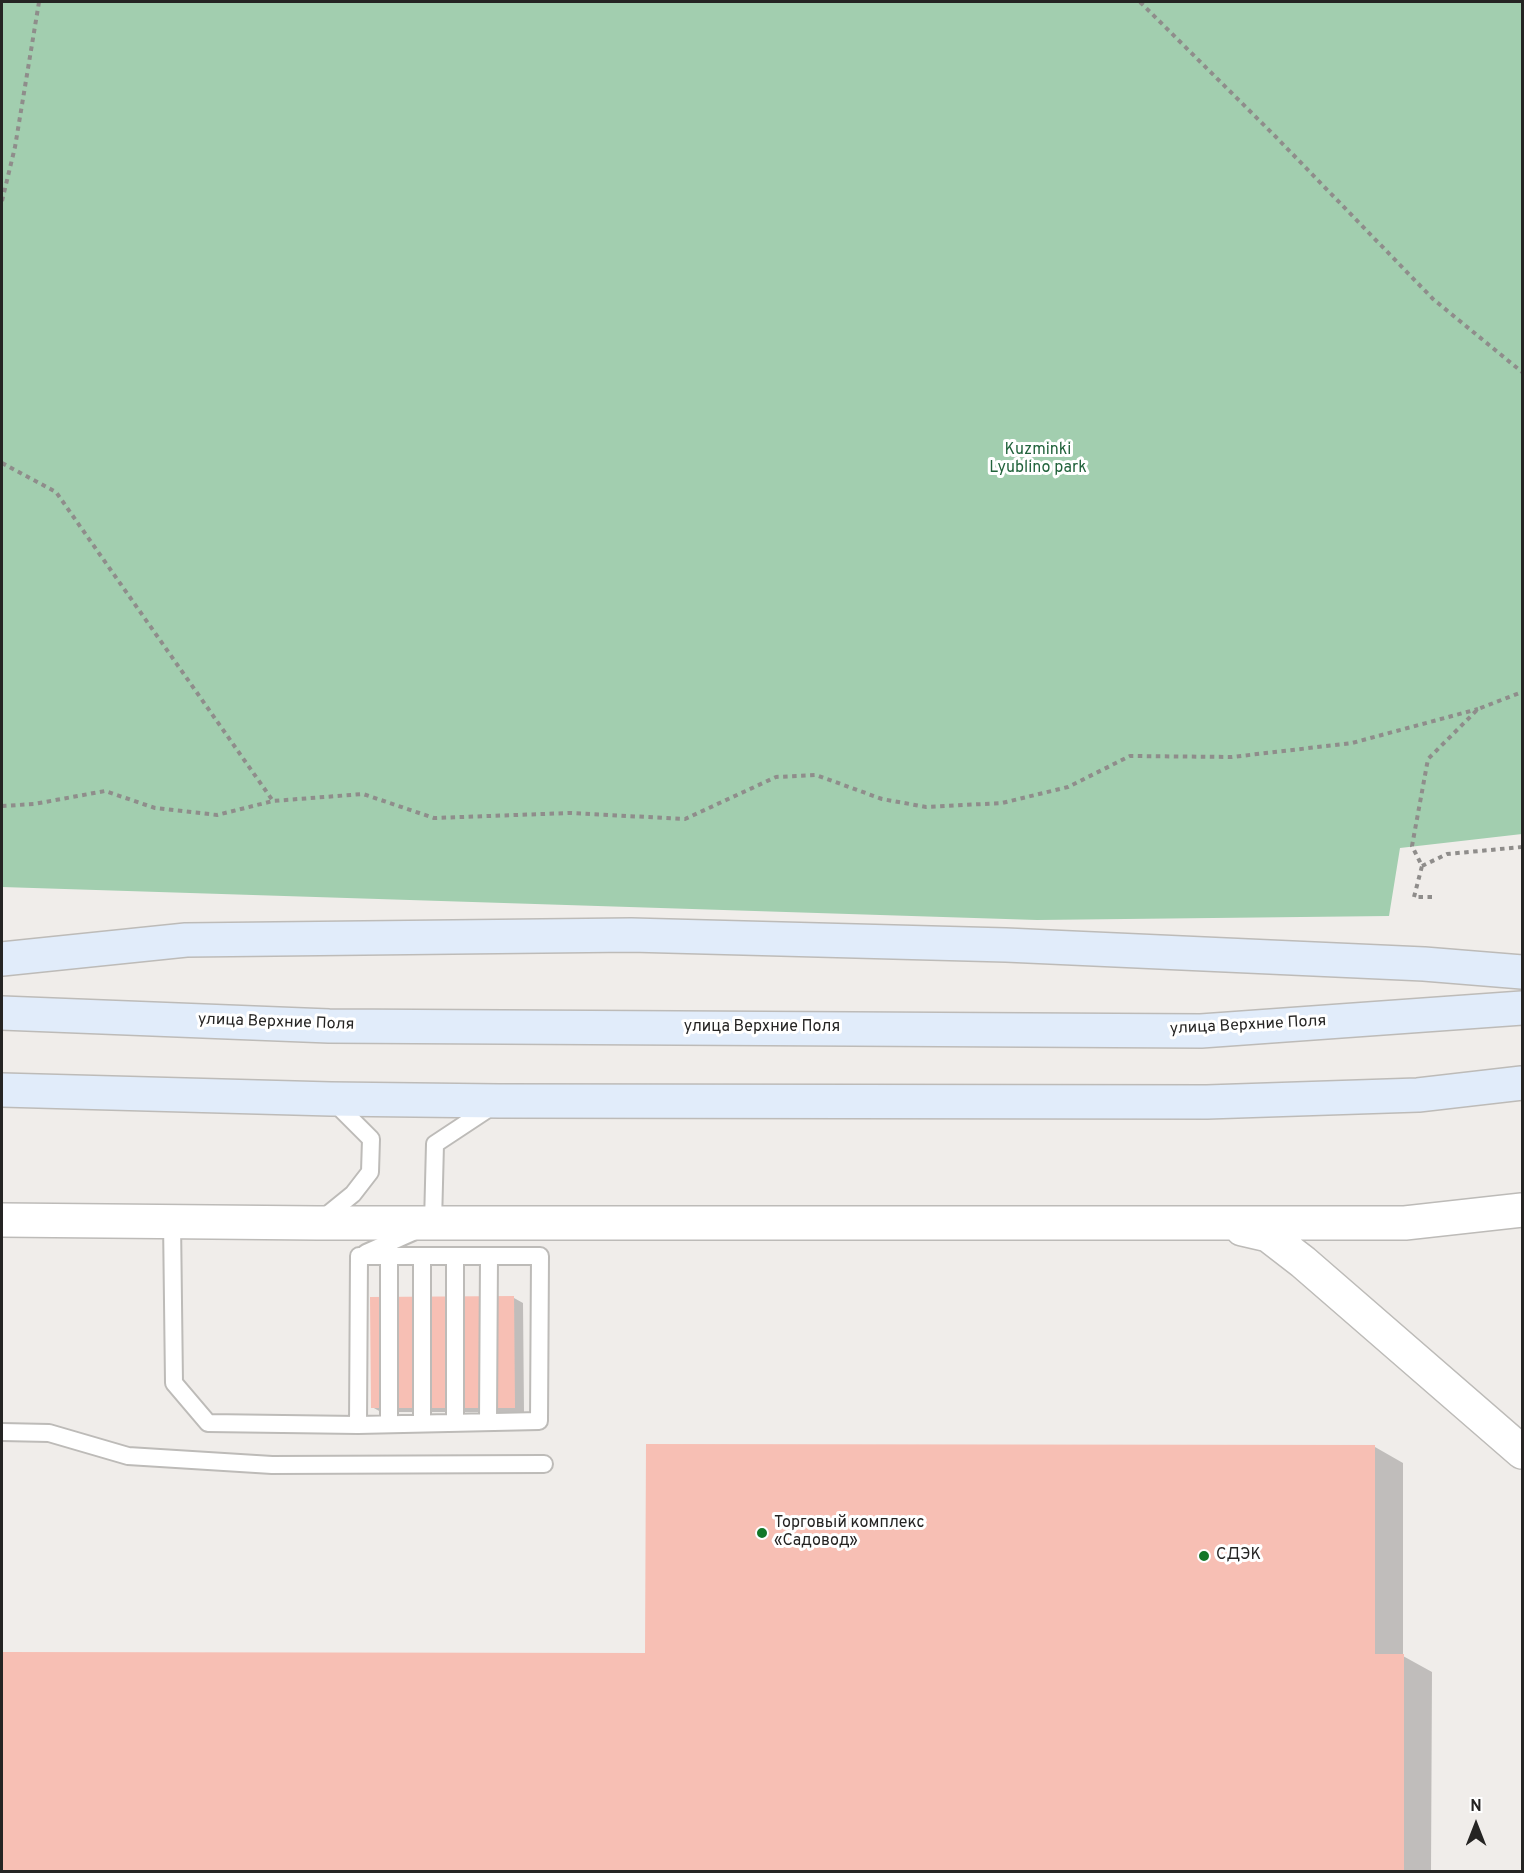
<!DOCTYPE html>
<meta charset="utf-8">
<style>
body{margin:0}
#map{position:relative;width:1524px;height:1873px;overflow:hidden;background:#f0edea;font-family:Overpass,sans-serif}
canvas{display:block}
.frame{position:absolute;inset:0;border:3px solid #252423;pointer-events:none}
.north{position:absolute;left:1446px;top:1795px;width:60px;height:60px;-webkit-text-stroke:4px #fff;paint-order:stroke;rotate:0deg;font-size:16px;font-weight:700;line-height:24px;text-align:center;color:#252423}
.north::after{content:'';display:block;margin:auto;width:21px;height:27px;background:#252423;clip-path:polygon(50% 0,100% 100%,50% 72%,0 100%)}
</style>
<div id="map">
<canvas width="1524" height="1873"></canvas>
<div class="frame"></div>
<div class="north">N</div>
</div>
<script>
const g = document.querySelector('canvas').getContext('2d');
g.lineJoin = 'round';
function fillPath(path, color) { g.fillStyle = color; g.fill(path, 'evenodd'); }
const poly = rows => new Path2D(rows.map(r => 'M' + r).join(''));
function stroke(path, color, width, dash) { g.strokeStyle = color; g.lineWidth = width; g.lineCap = dash ? 'butt' : 'round'; g.setLineDash(dash || []); g.stroke(path); }
function drawText(font, color, halo, rows, align = 'center') {
  g.font = font + ' Overpass,sans-serif'; g.lineWidth = 6; g.setLineDash([]); g.textBaseline = 'middle'; g.strokeStyle = halo; g.fillStyle = color; for (const [text, x, y, turn = 0] of rows) {
    g.save(); g.translate(x, y); g.rotate((+turn || 0) * Math.PI / 180); g.textAlign = isNaN(turn) ? turn : align; if (halo) g.strokeText(text, 0, 0); g.fillText(text, 0, 0); g.restore();
  }
}
fillPath(poly([
 [2,2,1522,2,1522,834,1400,848,1389,916,1037,920,2,887]
]), '#a2ceaf');
fillPath(poly([
 [514,1298,523,1303,524,1412,381,1412,372,1407],
 [1375,1447,1403,1463,1403,1656,1432,1672,1431,1872,2,1872,2,1654,647,1655]
]), '#0003');
fillPath(poly([
 [514,1296,515,1408,371,1408,370,1297],
 [646,1444,1375,1445,1375,1654,1404,1654,1404,1872,2,1872,2,1652,645,1653]
]), '#f7bfb4');
const lane = poly([
 [321,1220,353,1194,370,1172,371,1139,332,1100],
 [172,1221,174,1383,208,1423,358,1425,539,1421,540,1256,359,1256],
 [366,1253,433,1223,435,1144,494,1105],
 [389,1256,389,1424],
 [422,1256,422,1423],
 [488,1422,489,1256],
 [455,1423,455,1256],
 [358,1425,359,1256],
 [2,1432,49,1433,128,1456,272,1465,544,1464]
]);
const street = poly([
 [2,1220,317,1223,1405,1223,1522,1210],
 [1242,1229,1268,1235,1303,1262,1522,1452]
]);
const secondary = poly([
 [2,959,186,940,631,935,1006,945,1424,964,1522,972],
 [2,1013,329,1026,1201,1031,1522,1008],
 [2,1090,331,1099,499,1101,1207,1102,1418,1095,1522,1083]
]);
stroke(lane, '#bdbbb8', 20);
stroke(street, '#bdbbb8', 36);
stroke(secondary, '#bdbbb8', 36);
stroke(poly([
 [1140,2,1276,137,1433,299,1522,372],
 [2,201,15,147,39,2],
 [2,463,56,492,273,801],
 [2,806,34,804,105,791,155,808,217,815,273,801,363,794,434,818,570,813,685,819,776,777,816,775,882,799,926,807,1002,803,1068,787,1130,756,1232,757,1352,743,1478,709],
 [1422,866,1447,854,1522,847],
 [1432,897,1414,897,1422,866,1412,846,1428,759,1478,709,1522,692]
]), '#8f8d8b', 4, [4.5, 4.5]);
stroke(lane, '#fff', 16);
stroke(street, '#fff', 33);
stroke(secondary, '#e1ecfa', 33);
for (const [x, y, r, color] of [
 [762,1533,6,"#137729"],
 [1204,1556,6,"#137729"]
]) { const dot = new Path2D(); dot.arc(x, y, r, 0, 2 * Math.PI); g.fillStyle = color; g.fill(dot); stroke(dot, '#fff', 2); }
drawText('16px', '#22633c', '#fff', [
 ["Kuzminki",1038,451],
 ["Lyublino park",1038,469]
]);
drawText('16px', '#252423', '#fff', [
 ["улица Верхние Поля",276,1023,2],
 ["улица Верхние Поля",1248,1026,-3],
 ["улица Верхние Поля",762,1028]
]);
drawText('16px', '#252423', '#fff', [
 ["Торговый комплекс",774,1524],
 ["«Садовод»",774,1542],
 ["СДЭК",1216,1556]
], 'left');
</script>
